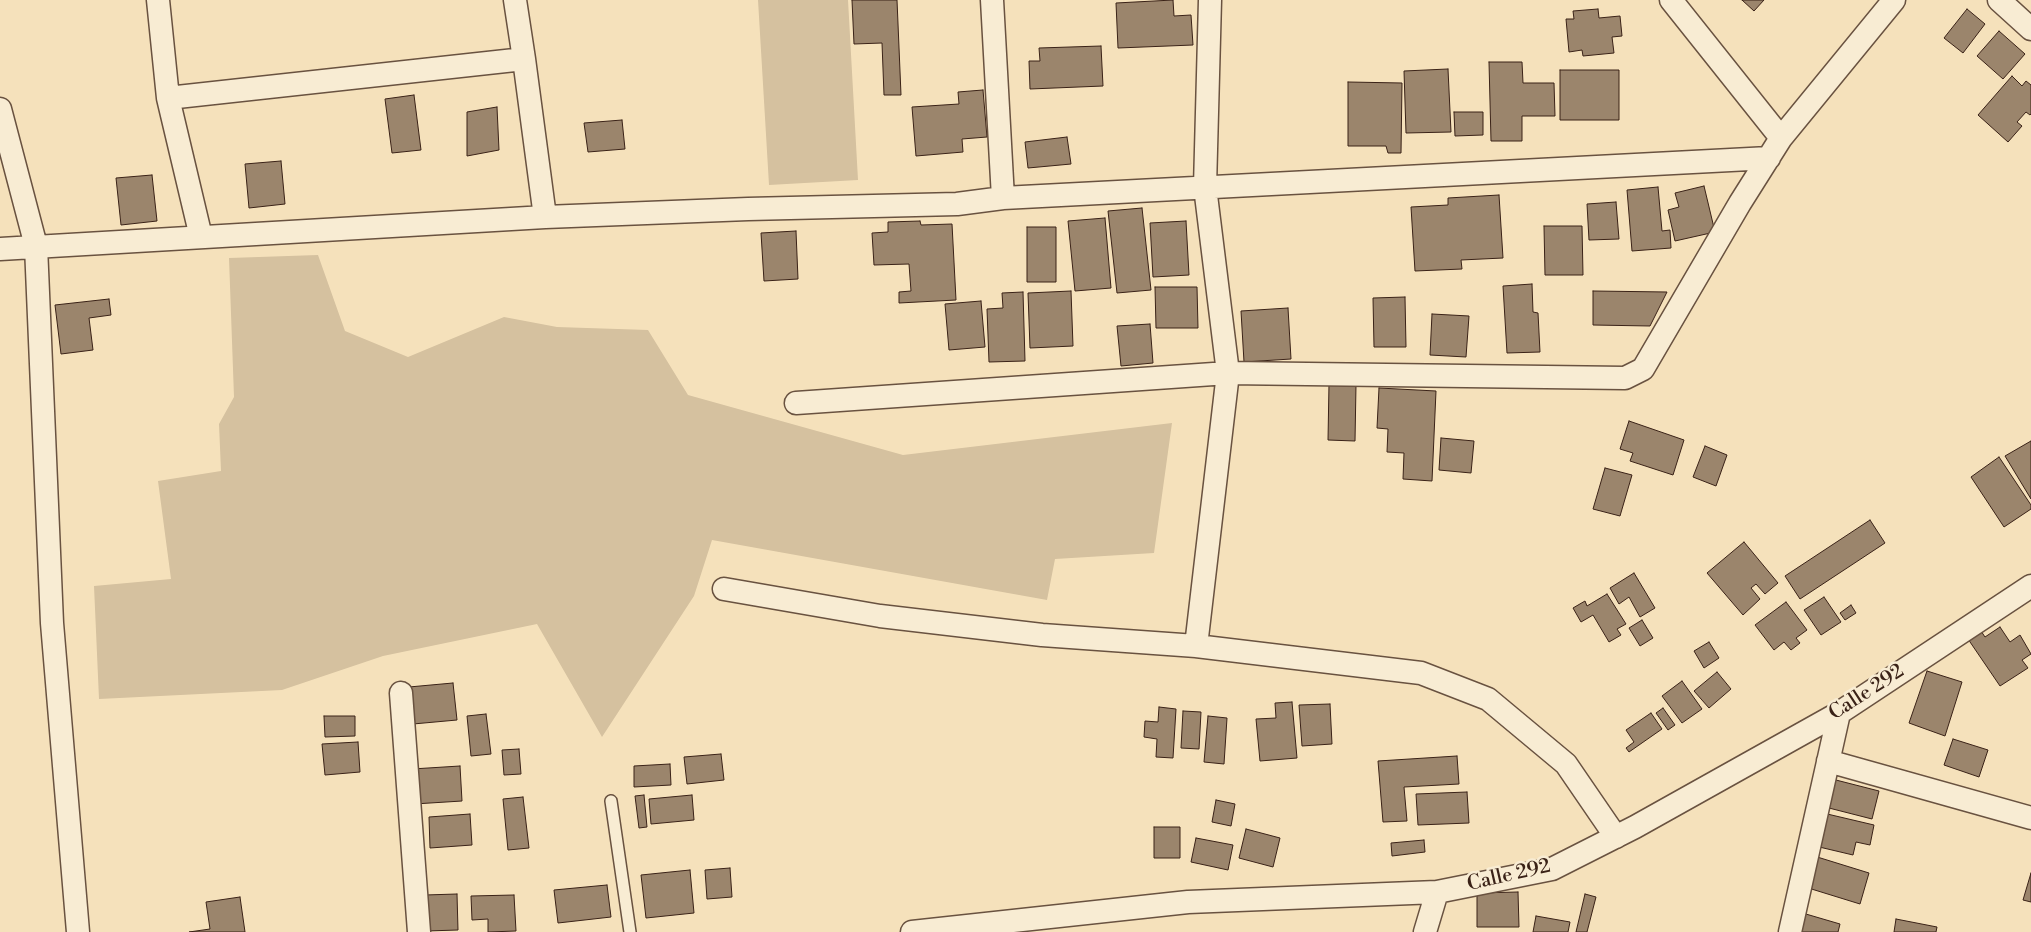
<!DOCTYPE html>
<style>
body{margin:0}
canvas{display:block;background:#f5e1bb}
</style>
<canvas width="2031" height="932"></canvas>
<script>
const g = document.querySelector('canvas').getContext('2d');
g.lineJoin = 'round';
function fillPath(path, color) { g.fillStyle = color; g.fill(path, 'evenodd'); }
const poly = rows => new Path2D(rows.map(r => 'M' + r).join(''));
function stroke(path, color, width, dash) { g.strokeStyle = color; g.lineWidth = width; g.lineCap = dash ? 'butt' : 'round'; g.setLineDash(dash || []); g.stroke(path); }
function drawText(font, color, halo, rows, align = 'center') {
  g.font = font + ' "Libre Bodoni",serif'; g.lineWidth = 5; g.setLineDash([]); g.textBaseline = 'middle'; g.strokeStyle = halo; g.fillStyle = color; for (const [text, x, y, turn = 0] of rows) {
    g.save(); g.translate(x, y); g.rotate((+turn || 0) * Math.PI / 180); g.textAlign = isNaN(turn) ? turn : align; if (halo) g.strokeText(text, 0, 0); g.fillText(text, 0, 0); g.restore();
  }
}
fillPath(poly([
 [758,0,848,0,858,180,769,185],
 [318,255,345,331,408,357,504,317,557,327,648,330,688,395,903,455,1172,423,1154,553,1055,559,1047,600,712,540,694,596,602,737,537,624,383,656,282,690,99,699,94,586,171,579,158,481,221,471,219,424,234,397,229,258]
]), '#d5c19f');
const building = poly([
 [852,0,897,0,901,95,884,95,882,43,854,44,852,0],
 [1173,0,1174,16,1191,15,1193,45,1118,48,1116,3,1173,0],
 [1742,0,1764,0,1754,11,1742,0],
 [1598,9,1599,18,1620,16,1622,36,1612,37,1614,53,1583,56,1582,50,1569,52,1566,19,1574,19,1573,11,1598,9],
 [1967,9,1985,24,1963,53,1944,38,1967,9],
 [1999,31,2025,54,2003,79,1977,56,1999,31],
 [1101,46,1103,86,1030,89,1029,61,1040,61,1039,48,1101,46],
 [1489,62,1522,62,1523,83,1554,83,1555,116,1522,116,1522,141,1491,141,1489,62],
 [1448,69,1451,132,1406,133,1404,71,1448,69],
 [1560,70,1619,70,1619,120,1560,120,1560,70],
 [2012,76,2022,86,2026,81,2031,85,2031,114,2030,115,2026,112,2017,122,2022,126,2008,142,1978,115,2012,76],
 [1348,82,1402,83,1401,153,1388,153,1386,146,1348,146,1348,82],
 [983,90,987,137,962,139,963,152,916,156,912,107,959,104,958,92,983,90],
 [414,95,421,150,392,153,385,99,414,95],
 [497,107,499,150,467,156,467,112,497,107],
 [1454,112,1483,112,1483,135,1455,136,1454,112],
 [622,120,625,149,588,152,584,123,622,120],
 [1067,137,1071,164,1028,168,1025,142,1067,137],
 [281,161,285,204,249,208,245,164,281,161],
 [152,175,157,221,121,225,116,178,152,175],
 [1704,186,1715,232,1675,241,1668,210,1679,207,1675,193,1704,186],
 [1658,187,1662,231,1670,230,1671,248,1632,251,1627,190,1658,187],
 [1499,195,1503,258,1461,260,1462,269,1415,271,1411,207,1448,205,1448,198,1499,195],
 [1616,202,1619,239,1589,240,1587,204,1616,202],
 [1142,208,1151,290,1117,293,1108,211,1142,208],
 [1105,218,1111,288,1075,291,1068,221,1105,218],
 [920,221,921,225,952,224,956,300,899,303,899,292,911,291,909,264,874,265,872,233,888,232,888,222,920,221],
 [1186,221,1189,275,1153,277,1150,223,1186,221],
 [1544,226,1582,226,1583,275,1545,275,1544,226],
 [1027,227,1056,227,1056,282,1027,282,1027,227],
 [796,231,798,279,764,281,761,233,796,231],
 [1532,284,1533,312,1538,313,1540,352,1507,353,1503,286,1532,284],
 [1155,287,1197,287,1198,328,1156,328,1155,287],
 [1071,291,1073,346,1030,348,1028,293,1071,291],
 [1593,291,1667,292,1650,326,1593,325,1593,291],
 [1023,292,1025,361,989,362,987,309,1003,308,1002,293,1023,292],
 [1405,297,1406,347,1374,347,1373,298,1405,297],
 [109,299,111,315,89,318,93,350,61,354,55,305,109,299],
 [981,301,985,347,949,350,945,304,981,301],
 [1288,308,1291,359,1244,362,1241,311,1288,308],
 [1432,314,1469,316,1466,357,1430,355,1432,314],
 [1150,324,1153,363,1121,366,1117,326,1150,324],
 [1329,384,1356,385,1355,441,1328,440,1329,384],
 [1379,388,1436,391,1432,481,1403,479,1404,453,1387,452,1388,429,1377,428,1379,388],
 [1629,421,1684,440,1673,475,1630,461,1633,453,1620,449,1629,421],
 [1441,438,1474,441,1471,473,1439,470,1441,438],
 [2031,441,2031,499,2005,456,2031,441],
 [1705,446,1727,455,1716,486,1693,477,1705,446],
 [1999,457,2031,505,2031,509,2004,527,1971,477,1999,457],
 [1605,468,1632,475,1620,516,1593,509,1605,468],
 [1870,520,1885,543,1800,599,1785,576,1870,520],
 [1744,542,1778,583,1765,594,1756,584,1751,588,1760,599,1743,615,1707,573,1744,542],
 [1634,573,1655,608,1640,617,1629,597,1619,604,1610,588,1634,573],
 [1607,594,1626,624,1617,629,1621,635,1609,642,1593,615,1581,622,1573,608,1585,601,1587,606,1607,594],
 [1824,597,1841,622,1821,635,1804,610,1824,597],
 [1786,602,1807,630,1796,638,1800,643,1791,650,1784,642,1774,650,1755,625,1786,602],
 [1851,605,1856,613,1845,620,1840,613,1851,605],
 [1642,620,1653,638,1640,646,1629,628,1642,620],
 [2000,627,2010,642,2020,635,2031,654,2022,660,2028,668,2000,686,1968,639,1981,631,1985,637,2000,627],
 [1709,642,1719,658,1704,668,1694,651,1709,642],
 [1927,671,1962,682,1945,736,1909,723,1927,671],
 [1717,672,1731,689,1709,708,1694,691,1717,672],
 [1682,681,1702,709,1682,723,1662,696,1682,681],
 [453,683,457,720,413,724,409,687,453,683],
 [1292,702,1297,758,1260,761,1256,719,1276,718,1275,703,1292,702],
 [1330,704,1332,744,1302,746,1299,705,1330,704],
 [1159,707,1176,709,1173,758,1156,757,1157,739,1144,737,1145,721,1158,722,1159,707],
 [1663,708,1675,725,1668,730,1656,713,1663,708],
 [1183,711,1201,712,1199,749,1181,748,1183,711],
 [1651,713,1662,729,1629,752,1626,748,1634,742,1626,730,1651,713],
 [486,714,491,754,471,756,467,716,486,714],
 [324,716,355,716,355,736,325,737,324,716],
 [1208,716,1227,718,1224,764,1204,762,1208,716],
 [1953,739,1988,750,1979,777,1944,765,1953,739],
 [358,742,360,772,325,775,322,744,358,742],
 [519,749,521,774,504,775,502,750,519,749],
 [721,754,724,780,687,784,684,757,721,754],
 [1457,756,1459,784,1404,787,1407,821,1383,822,1378,761,1457,756],
 [670,764,671,785,634,787,634,766,670,764],
 [460,766,462,801,414,804,412,769,460,766],
 [1832,779,1879,791,1872,819,1825,807,1832,779],
 [1467,792,1469,823,1418,825,1416,794,1467,792],
 [644,795,647,827,639,828,635,796,644,795],
 [692,795,694,820,651,824,649,799,692,795],
 [523,797,529,848,508,850,503,799,523,797],
 [1216,800,1235,804,1231,826,1212,822,1216,800],
 [1823,813,1874,825,1870,845,1856,842,1853,855,1815,846,1823,813],
 [470,814,472,845,430,848,429,817,470,814],
 [1154,827,1180,827,1180,858,1154,858,1154,827],
 [1246,829,1280,838,1273,867,1239,858,1246,829],
 [1196,838,1233,845,1228,870,1191,862,1196,838],
 [1424,840,1425,852,1392,856,1391,843,1424,840],
 [1814,856,1869,873,1860,904,1805,887,1814,856],
 [730,868,732,897,707,899,705,870,730,868],
 [690,870,694,913,646,918,641,875,690,870],
 [2031,873,2031,902,2023,900,2031,873],
 [607,885,611,917,558,923,554,890,607,885],
 [1518,892,1519,927,1477,927,1477,893,1518,892],
 [457,894,458,930,426,931,425,895,457,894],
 [1585,894,1596,897,1587,932,1576,932,1585,894],
 [514,895,516,931,488,932,488,919,472,920,471,896,514,895],
 [240,897,245,932,189,932,210,929,206,902,240,897],
 [1799,912,1840,924,1838,932,1793,932,1799,912],
 [1536,916,1570,922,1568,932,1533,932,1536,916],
 [1896,919,1937,927,1936,932,1894,932,1896,919]
]);
fillPath(building, '#9b856c');
stroke(building, '#3a2217', 1);
const lane = poly([
 [611,801,630,932]
]);
const street = poly([
 [158,0,168,98,201,237],
 [515,0,524,59],
 [992,0,1003,198],
 [1671,0,1781,138],
 [1999,0,2031,29],
 [168,98,524,59,545,217],
 [0,109,36,246,52,623,78,932],
 [0,249,545,217,748,209,957,204,1003,198,1769,158],
 [796,403,1228,373,1625,378,1643,369,1740,203,1781,138,1894,0],
 [724,589,880,616,1042,635,1196,646,1421,673,1488,699,1566,764,1616,837],
 [1196,646,1228,373,1205,187,1210,0],
 [401,693,419,932],
 [1828,761,2031,818],
 [912,932,1188,902,1437,892,1552,869,1635,827,1839,713,2031,586],
 [1425,932,1437,892],
 [1790,932,1839,713]
]);
stroke(lane, '#695240', 14);
stroke(street, '#695240', 25);
stroke(lane, '#f8ecd3', 11);
stroke(street, '#f8ecd3', 22);
drawText('20px', '#3a2217', '#f8ecd3', [
 ["Calle 292",1867,693,-33],
 ["Calle 292",1509,876,-13]
]);
</script>
